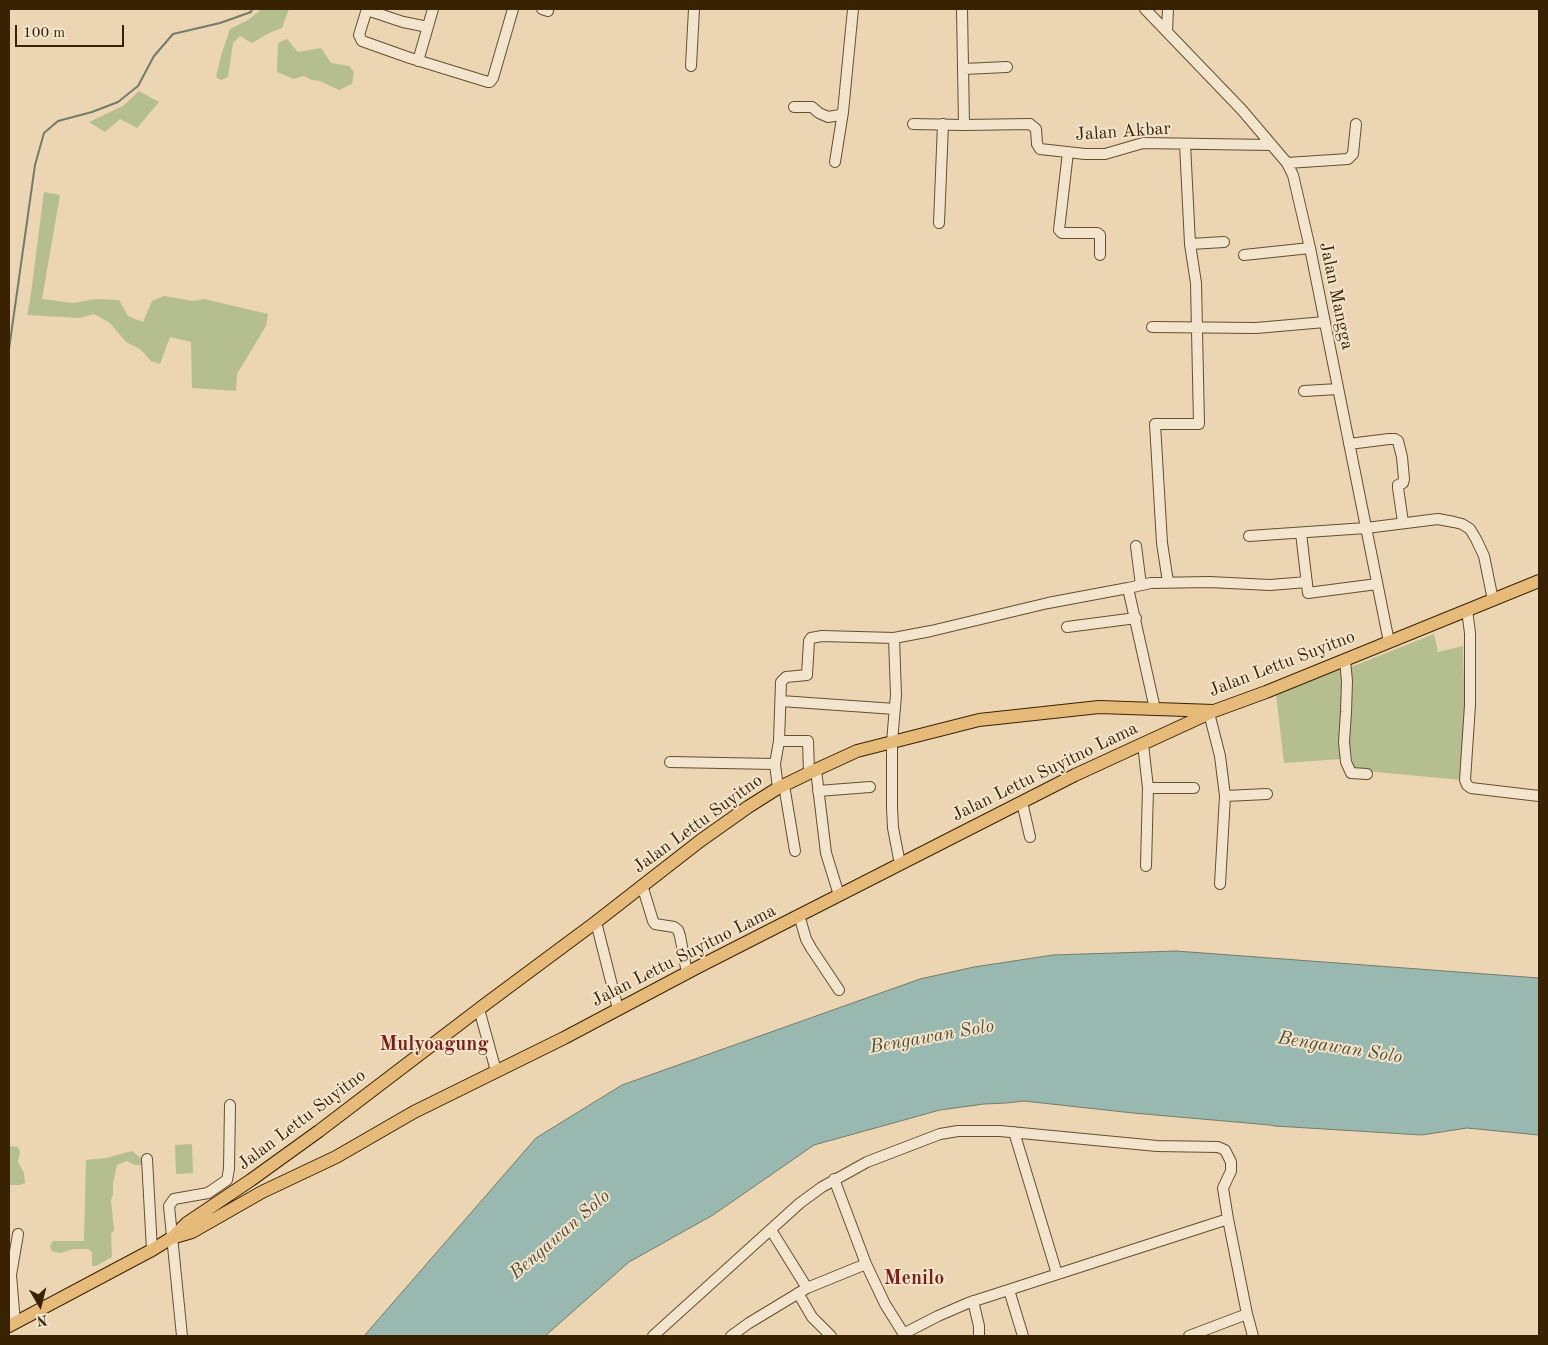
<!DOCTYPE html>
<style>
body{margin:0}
#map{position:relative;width:1548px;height:1345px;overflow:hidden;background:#ebd5b2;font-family:"Old Standard TT",serif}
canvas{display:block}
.frame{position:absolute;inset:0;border:10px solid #382202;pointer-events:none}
.north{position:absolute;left:15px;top:1280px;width:50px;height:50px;-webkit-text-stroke:4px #f2e4cd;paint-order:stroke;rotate:172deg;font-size:14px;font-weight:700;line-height:20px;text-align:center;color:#382202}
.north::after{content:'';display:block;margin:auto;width:18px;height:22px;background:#382202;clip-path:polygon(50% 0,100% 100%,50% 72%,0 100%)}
.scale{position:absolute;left:15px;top:25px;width:109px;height:22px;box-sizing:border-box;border:2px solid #382202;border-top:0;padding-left:6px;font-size:15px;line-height:18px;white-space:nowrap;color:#382202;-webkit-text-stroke:4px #f2e4cd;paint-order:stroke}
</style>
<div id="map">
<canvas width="1548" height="1345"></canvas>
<div class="frame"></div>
<div class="north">N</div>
<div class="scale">100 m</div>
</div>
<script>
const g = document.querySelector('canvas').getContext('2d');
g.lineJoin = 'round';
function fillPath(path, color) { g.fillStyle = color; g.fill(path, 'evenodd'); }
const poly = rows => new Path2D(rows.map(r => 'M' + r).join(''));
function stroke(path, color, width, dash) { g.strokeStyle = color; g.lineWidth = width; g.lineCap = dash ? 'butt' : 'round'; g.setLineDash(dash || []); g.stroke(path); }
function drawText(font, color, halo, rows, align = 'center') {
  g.font = font + ' "Old Standard TT",serif'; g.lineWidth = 4; g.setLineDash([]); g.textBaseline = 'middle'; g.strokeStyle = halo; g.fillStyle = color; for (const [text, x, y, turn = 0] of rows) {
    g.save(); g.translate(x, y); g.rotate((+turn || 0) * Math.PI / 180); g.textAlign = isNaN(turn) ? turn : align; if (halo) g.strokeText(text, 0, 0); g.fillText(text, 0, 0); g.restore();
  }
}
fillPath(poly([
 [262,9,289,9,282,28,269,33,252,43,240,36,233,43,228,77,221,80,216,77,221,56,230,29,248,20],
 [287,39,298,52,321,48,331,63,349,66,354,72,352,84,339,90,320,81,312,80,304,76,294,79,277,72,278,43],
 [139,91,159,102,137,128,120,119,105,132,89,122,123,106],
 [44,192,60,195,42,299,73,303,96,299,119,300,128,316,143,322,152,301,164,296,193,301,204,299,268,314,266,326,237,374,236,391,192,388,191,342,170,337,160,364,151,361,140,349,126,342,110,323,94,314,80,318,27,315,30,301],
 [1434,634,1438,652,1463,646,1465,724,1461,780,1354,770,1348,739,1352,699,1351,667],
 [1342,668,1341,759,1284,763,1276,694],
 [192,1144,193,1173,176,1174,175,1145],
 [9,1146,18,1147,20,1152,18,1162,24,1173,25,1183,19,1185,9,1185],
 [132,1151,143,1160,142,1165,135,1165,127,1161,117,1165,113,1183,113,1195,111,1200,114,1230,111,1234,112,1257,96,1266,92,1266,92,1252,88,1249,73,1249,61,1253,52,1251,50,1246,53,1241,84,1241,86,1160,106,1158]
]), '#b5be8e');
const water = poly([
 [1176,951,1539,978,1539,1135,1467,1128,1422,1135,1275,1126,1270,1125,1133,1113,1024,1101,1006,1103,984,1104,940,1110,814,1145,713,1215,629,1262,545,1336,364,1336,536,1138,622,1085,920,979,974,967,1053,955,1176,951]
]);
fillPath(water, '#98b8b0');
stroke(water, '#727c6a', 1);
stroke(poly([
 [9,349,35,165,44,133,58,121,92,112,118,102,138,86,154,56,173,34,220,23,251,12,252,9]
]), '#727c6a', 2);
const minor = poly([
 [367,9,359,35,362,41,410,58,488,82,490,82,493,78,513,9],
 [542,9,548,11],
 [962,9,964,125,1030,124,1036,129,1037,144,1040,149,1085,154,1105,154,1143,143,1271,145],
 [1145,9,1242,110,1287,163,1293,175,1310,248,1389,642],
 [367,10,403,22,428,27],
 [1167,32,1168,9],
 [418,61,433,9],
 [691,66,694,9],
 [963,69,1007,67],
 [794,107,812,107,819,113,828,117,840,115,843,112,853,9],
 [913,124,964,125],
 [1068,152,1059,230,1062,233,1097,233,1100,235,1100,255],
 [835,162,843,112],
 [1287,163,1348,159,1353,154,1356,124],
 [939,223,943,124],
 [1190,244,1224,242],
 [1244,255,1310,248],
 [1152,327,1256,328,1325,322],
 [1304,391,1338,389],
 [1349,444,1389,439,1395,439,1398,441,1402,457,1404,479,1403,483,1398,485,1398,488,1403,522],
 [1301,533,1308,593,1377,584],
 [1249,536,1366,528,1438,519,1454,522,1462,524,1470,529,1476,539,1484,556,1493,600],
 [1136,546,1141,585],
 [1168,582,1162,543,1155,424,1199,424,1196,283,1190,244,1185,144],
 [1128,588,1155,709],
 [1467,610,1470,633,1470,705,1465,780,1467,785,1471,788,1539,796],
 [1067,627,1136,618],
 [894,638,896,695,892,742,892,808,893,828,900,864],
 [1345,661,1347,681,1346,712,1344,742,1346,762,1351,773,1367,774],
 [781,701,895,709],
 [1209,713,1220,756,1225,796,1220,884],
 [779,741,808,741,809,773],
 [1143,744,1148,788,1146,866],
 [670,762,775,764],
 [816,770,826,853,839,895],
 [784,785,795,851],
 [778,788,775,764,779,741,781,682,786,677,807,675,809,641,811,638,822,636,894,638,931,631,1048,603,1128,588,1151,583,1209,582,1270,585,1307,582],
 [1148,788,1194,788],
 [818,791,870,787],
 [1225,796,1267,794],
 [1022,802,1030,837],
 [642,885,653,921,655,924,674,927,678,930,680,936,687,973],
 [799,915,806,939,811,948,839,990],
 [596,922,618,1009],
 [479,1009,496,1071],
 [1014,1132,1057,1274],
 [147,1159,152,1250],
 [834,1179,866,1264],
 [771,1230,807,1288],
 [1009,1290,1023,1336],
 [798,1293,812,1317,831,1336],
 [973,1301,979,1326,979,1336],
 [15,1323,11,1275,18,1234],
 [903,1334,938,1316,968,1303,1228,1219,1247,1314],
 [182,1336,169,1206,174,1199,208,1193,227,1180,229,1169,230,1105],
 [653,1336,800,1203,822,1187,867,1162,940,1134,958,1131,1000,1131,1157,1146,1218,1147,1225,1150,1231,1162,1231,1171,1223,1188,1228,1219],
 [731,1336,749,1323,807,1288,866,1264,885,1304,905,1336],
 [1189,1336,1247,1314,1253,1336]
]);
const major = poly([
 [175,1237,192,1232,262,1192,336,1157,414,1112,564,1038,698,967,1075,775,1212,712],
 [9,1326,152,1250,173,1237,187,1223,251,1180,319,1131,487,1003,596,922,700,841,748,807,778,788,809,773,857,751,979,720,1099,707,1214,711,1266,692,1539,581]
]);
stroke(minor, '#654f2e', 12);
stroke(major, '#382202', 14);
stroke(minor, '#f2e4cd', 10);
stroke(major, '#e6ba79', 12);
drawText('18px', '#382202', '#f2e4cd', [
 ["Jalan Akbar",1123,132,-4],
 ["Jalan Mangga",1336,296,78],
 ["Jalan Lettu Suyitno",1282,664,-21],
 ["Jalan Lettu Suyitno Lama",1045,772,-26],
 ["Jalan Lettu Suyitno",698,824,-36],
 ["Jalan Lettu Suyitno Lama",684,956,-27],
 ["Jalan Lettu Suyitno",302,1120,-37]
]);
drawText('italic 19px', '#554f36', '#f2e4cd', [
 ["Bengawan Solo",932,1037,-10],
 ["Bengawan Solo",1340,1048,9],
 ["Bengawan Solo",560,1235,-41]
]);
drawText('bold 20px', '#7a1f14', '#f2e4cd', [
 ["Mulyoagung",434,1045],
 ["Menilo",914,1279]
]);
</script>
